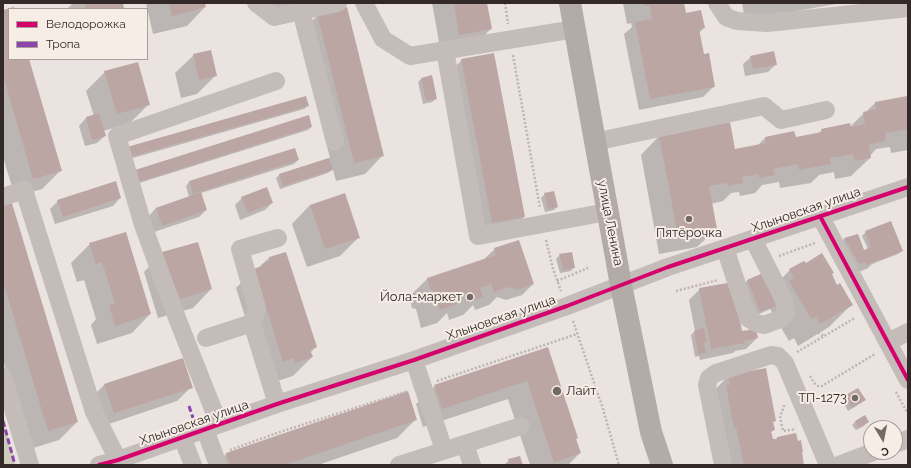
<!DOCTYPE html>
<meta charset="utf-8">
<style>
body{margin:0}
#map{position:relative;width:911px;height:468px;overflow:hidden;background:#eae3e0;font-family:Raleway,sans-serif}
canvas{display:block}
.frame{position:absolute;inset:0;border:4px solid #332928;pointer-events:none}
.legend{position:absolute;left:8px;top:8px;width:140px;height:52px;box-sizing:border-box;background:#f7ede7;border:1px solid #a99f9b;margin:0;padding:5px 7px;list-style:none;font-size:12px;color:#332928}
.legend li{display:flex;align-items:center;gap:8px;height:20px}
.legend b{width:20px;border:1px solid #a99f9b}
.north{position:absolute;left:863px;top:420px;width:40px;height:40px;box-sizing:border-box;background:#f7ede7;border:1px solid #a99f9b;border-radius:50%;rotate:170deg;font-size:11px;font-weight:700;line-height:16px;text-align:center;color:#332928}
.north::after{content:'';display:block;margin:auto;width:14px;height:18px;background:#736a68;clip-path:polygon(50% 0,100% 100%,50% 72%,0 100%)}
</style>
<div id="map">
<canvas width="911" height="468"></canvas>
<div class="frame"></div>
<ul class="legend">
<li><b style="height:5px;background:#d6006c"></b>Велодорожка</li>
<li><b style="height:5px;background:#8e44ad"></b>Тропа</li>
</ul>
<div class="north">С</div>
</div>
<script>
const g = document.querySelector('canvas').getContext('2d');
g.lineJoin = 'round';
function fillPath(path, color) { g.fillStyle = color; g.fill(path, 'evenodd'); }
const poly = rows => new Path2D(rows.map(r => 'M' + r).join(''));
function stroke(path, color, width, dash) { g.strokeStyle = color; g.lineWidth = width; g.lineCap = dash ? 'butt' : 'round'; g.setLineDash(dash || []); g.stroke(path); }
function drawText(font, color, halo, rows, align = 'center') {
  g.font = font + ' Raleway,sans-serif'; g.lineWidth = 4; g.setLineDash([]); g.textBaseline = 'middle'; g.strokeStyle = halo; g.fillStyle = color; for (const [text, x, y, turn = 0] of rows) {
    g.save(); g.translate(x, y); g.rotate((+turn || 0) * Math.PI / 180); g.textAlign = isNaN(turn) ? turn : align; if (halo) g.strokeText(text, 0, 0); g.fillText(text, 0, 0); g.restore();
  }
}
fillPath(poly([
 [3,421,15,460,15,465,3,465]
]), '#cdcdbc');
fillPath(poly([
 [73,3,122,3,123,9,67,9],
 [146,3,204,3,205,7,187,26,153,34],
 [263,3,322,3,275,25],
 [432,3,486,3,491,29,472,47,441,53],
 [623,3,683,3,685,14,704,28,699,33,703,55,714,86,703,97,639,110,624,34,632,27,631,23,627,24],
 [742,3,842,3,745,20],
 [9,9,9,59,28,59,61,170,42,189,15,197,3,157,3,11],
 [318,15,383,155,365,174,336,181,333,169,328,173,280,189,276,178,280,174,330,158,299,34],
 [194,55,216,75,197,94,181,98,175,73],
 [751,57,775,65,768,72,745,76,743,64],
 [462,60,524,217,505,235,474,241,443,78],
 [105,72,149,104,130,123,103,131,105,136,97,143,85,146,79,126,86,118,94,116,86,91],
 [422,78,436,99,432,102,423,104,418,82],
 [906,97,908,105,908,150,891,153,890,147,876,149,870,156,870,158,851,176,835,179,834,172,819,175,811,183,780,188,779,182,762,185,755,193,740,196,739,192,731,193,723,201,711,204,716,229,697,247,659,254,641,155,659,136,734,150,758,145,765,138,795,138,817,134,822,130,850,127,864,113,866,112,875,103],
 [308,106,304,109,126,160,124,151],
 [311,127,308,130,136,184,132,174],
 [294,149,298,160,294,164,201,193,206,210,199,217,154,232,149,216,156,208,189,197,186,186,189,182],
 [545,194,557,207,554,210,545,212,541,198],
 [120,198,113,206,55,224,50,209,58,201],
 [242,198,272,203,265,210,240,220,235,205],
 [3,204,77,422,59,440,30,449,3,360],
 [310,205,359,237,340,256,307,267,292,224],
 [866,232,902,251,898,254,872,264,868,268,859,272,837,246,844,239,858,235,864,251,868,249,862,236],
 [90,244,150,314,132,333,97,344,91,325,96,319,84,280,77,282,71,263],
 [495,249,533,284,522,295,506,300,497,297,489,305,475,310,473,305,463,315,449,320,447,313,437,323,421,328,416,309,412,308,409,297,427,279,483,260],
 [163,253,211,289,193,308,158,318,144,272],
 [286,253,316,347,310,353,312,357,293,376,277,381,265,380,236,288,254,270,258,268,269,258],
 [560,255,574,267,571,271,560,273,556,259],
 [805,264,831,275,837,286,851,305,829,327,798,346,794,338,789,341,770,309,757,315,744,284,748,280,769,291,790,270],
 [700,289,741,332,757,338,746,349,735,351,733,353,700,360,699,356,695,357,691,335,695,331,689,300],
 [548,349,580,453,568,465,530,465,508,399,423,427,416,404,435,386],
 [728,376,775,421,772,423,774,430,770,433,772,441,775,440,777,438,801,452,803,465,722,465,710,395],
 [105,384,191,387,177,401,100,427,91,398],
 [407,393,416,419,397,438,318,465,215,465,226,454],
 [845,397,864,400,861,403,848,411,842,400],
 [856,421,867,422,864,426,856,430,852,425],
 [509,460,522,465,504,465]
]), '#0003');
fillPath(poly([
 [85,3,123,3,124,9,86,9],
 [169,3,205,3,206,7,172,16],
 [454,3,487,3,492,29,459,35],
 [644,3,684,3,686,13,701,10,705,28,699,29,704,54,709,53,715,87,650,99,635,22,652,19,650,5,645,6],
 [14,7,14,9,9,9,9,59,29,59,62,171,33,179,3,75,3,10],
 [347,7,384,156,354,163,317,14],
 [211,50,217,76,199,80,193,54],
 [774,51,777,65,753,69,750,56],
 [494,53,525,217,492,223,461,59],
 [138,62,150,105,117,114,104,71],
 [432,75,437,99,426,101,421,78],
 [306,96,309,106,130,157,127,147],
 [907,96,908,129,885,133,886,141,869,144,871,158,854,161,853,154,830,158,831,164,799,170,798,164,773,169,775,175,759,178,758,174,742,177,743,183,728,186,727,183,709,186,717,229,678,236,659,135,730,122,735,149,766,143,765,137,794,131,796,137,822,132,821,129,850,123,851,127,865,124,863,112,876,109,875,102],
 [99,113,106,136,92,140,86,117],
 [309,115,312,127,139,182,135,170],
 [295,148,299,160,193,194,189,181],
 [329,158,333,170,283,186,279,174],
 [116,181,121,198,63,217,57,200],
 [267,187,273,203,248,213,241,197],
 [554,191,558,207,548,209,544,193],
 [201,192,207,210,162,226,156,208],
 [345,193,360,238,325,249,310,205],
 [11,200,78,422,48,431,3,281,3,203],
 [891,221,903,251,866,265,865,262,859,264,844,238,858,234,864,250,871,247,865,231],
 [126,232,151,314,115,326,109,305,115,303,102,262,96,264,89,243],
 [519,240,534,284,518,290,509,287,494,292,491,284,480,288,483,297,468,302,465,293,454,297,457,304,440,310,434,291,430,289,427,278,496,255,494,248],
 [198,242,212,289,177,300,162,252],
 [286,252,317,347,310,350,313,357,295,363,294,358,283,362,254,269,262,266,262,264,270,261,269,257],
 [572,252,575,268,563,270,559,254],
 [822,253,834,273,832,274,837,285,840,283,853,305,820,324,816,317,811,319,789,281,794,278,789,269,804,261,806,263],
 [763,273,776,306,760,312,747,280],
 [733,282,742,331,756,329,758,338,744,341,745,343,711,349,699,288],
 [704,328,707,342,704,342,706,353,698,354,694,331],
 [548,347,578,438,576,439,581,453,554,463,527,381,442,409,434,385],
 [183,358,193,388,114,413,104,384],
 [766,368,776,421,773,422,775,430,771,431,773,439,777,439,777,437,796,433,798,441,801,440,803,452,802,452,804,465,744,465,736,427,734,428,726,385,730,385,728,375],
 [858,388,866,400,852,408,844,396],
 [408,391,417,420,284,465,230,465,226,453],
 [865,415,869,422,859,428,855,421],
 [520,456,523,465,510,465,508,459]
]), '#bca6a4');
stroke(poly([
 [505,3,508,24],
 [513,55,540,208],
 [546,240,553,269,561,291],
 [779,256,815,243],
 [557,281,588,268],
 [676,291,718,280],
 [573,321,603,409,619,465],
 [808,326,824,336],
 [797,352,855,318],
 [810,376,815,384,818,386,822,386,875,354],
 [437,381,577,334],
 [896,392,908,414],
 [784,405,784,407,780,416,783,431,796,429],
 [230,450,280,432,408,391]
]), '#bcb5b2', 2.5, [2, 2]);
stroke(poly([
 [256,3,274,17,338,3],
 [364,3,383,39,410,56,575,29],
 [717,3,726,17,737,21,767,23,908,8],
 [301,11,335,142],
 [445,50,478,236,607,212],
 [594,142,764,106,781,120,826,110],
 [3,197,24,190,94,412,118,460],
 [820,216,908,380],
 [725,248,748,318,756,323,764,325,783,318,786,311,784,300,753,239],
 [206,338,252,323],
 [888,342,908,332],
 [414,360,444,450],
 [3,376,30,465],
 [277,404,252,323,257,308,240,249,278,238],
 [219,424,177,318,143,225,117,136,276,81],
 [205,429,218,465],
 [182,437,193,465],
 [465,444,472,465],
 [895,444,908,439],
 [99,465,118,460,277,404,414,360,567,306,668,267,908,187],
 [399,465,521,426],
 [723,465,707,385,709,378,716,373,771,355,778,356,785,363,828,465],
 [839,465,873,452]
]), '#c3bcb9', 18);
stroke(poly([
 [570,3,621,285,651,432,662,465]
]), '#b2aba8', 22);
stroke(poly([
 [189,406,193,418],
 [3,421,15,465]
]), '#8e44ad', 3, [6, 3]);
stroke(poly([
 [820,216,908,380],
 [99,465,118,460,277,404,414,360,567,306,668,267,908,187]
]), '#d6006c', 4);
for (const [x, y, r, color] of [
 [689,219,4,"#736a68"],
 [470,297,4,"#736a68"],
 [557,391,5,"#736a68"],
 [855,398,4,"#736a68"]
]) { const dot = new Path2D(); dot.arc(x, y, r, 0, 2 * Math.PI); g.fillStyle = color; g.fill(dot); stroke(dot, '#f7ede7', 1.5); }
drawText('13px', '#332928', '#f7ede7', [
 ["Хлыновская улица",806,210,-19],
 ["улица Ленина",610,223,79],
 ["Хлыновская улица",501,318,-19],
 ["Хлыновская улица",194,423,-19]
]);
drawText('13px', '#332928', '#f7ede7', [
 ["Пятёрочка",689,233,"center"],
 ["Йола-маркет",462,297],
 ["Лайт",566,391,"left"],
 ["ТП-1273",847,398]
], 'right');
</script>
